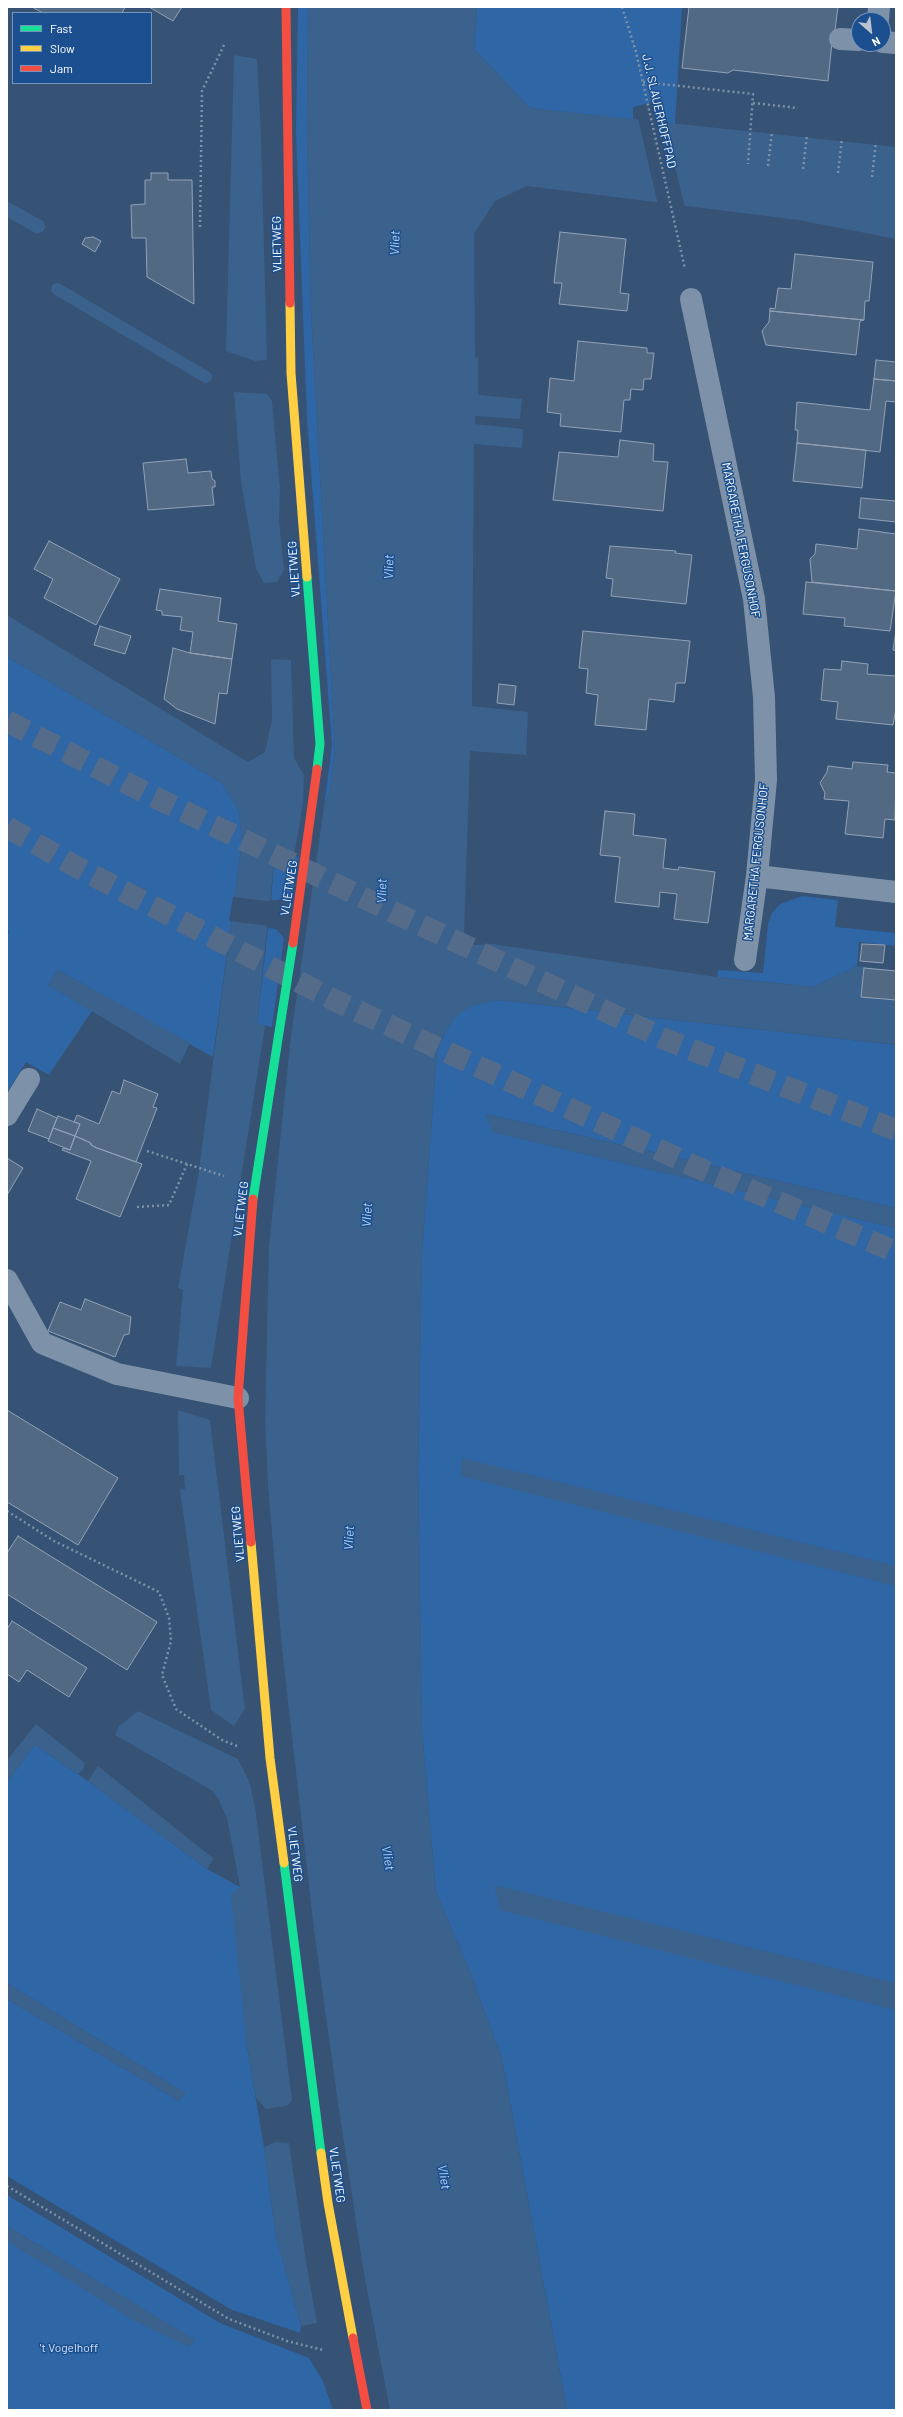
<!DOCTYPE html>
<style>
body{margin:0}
#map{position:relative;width:903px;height:2417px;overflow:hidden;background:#365274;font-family:Barlow,sans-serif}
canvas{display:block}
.frame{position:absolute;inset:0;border:8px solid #fff;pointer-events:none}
.legend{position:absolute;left:12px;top:12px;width:140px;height:72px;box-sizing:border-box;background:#1b4f8f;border:1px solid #7695bc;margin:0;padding:5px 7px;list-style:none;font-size:12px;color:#fff}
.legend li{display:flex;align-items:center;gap:8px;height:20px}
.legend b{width:20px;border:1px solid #7695bc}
.north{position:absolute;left:851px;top:12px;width:40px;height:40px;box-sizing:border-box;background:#1b4f8f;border:1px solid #7695bc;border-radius:50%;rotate:152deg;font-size:11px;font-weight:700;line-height:16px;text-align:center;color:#fff}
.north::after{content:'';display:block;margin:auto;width:14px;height:18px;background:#b9c2ce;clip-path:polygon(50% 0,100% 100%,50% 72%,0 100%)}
</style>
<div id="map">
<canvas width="903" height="2417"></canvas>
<div class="frame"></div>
<ul class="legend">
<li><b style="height:5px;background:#16e098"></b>Fast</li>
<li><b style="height:5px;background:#ffcf43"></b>Slow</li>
<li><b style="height:5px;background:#f24e42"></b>Jam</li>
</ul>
<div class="north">N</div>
</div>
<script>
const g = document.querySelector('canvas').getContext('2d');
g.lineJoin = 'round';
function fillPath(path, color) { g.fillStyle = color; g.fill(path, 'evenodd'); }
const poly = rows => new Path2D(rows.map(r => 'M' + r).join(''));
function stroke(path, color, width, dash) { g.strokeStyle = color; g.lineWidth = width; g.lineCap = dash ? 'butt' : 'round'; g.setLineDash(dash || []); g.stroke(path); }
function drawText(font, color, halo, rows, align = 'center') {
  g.font = font + ' Barlow,sans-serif'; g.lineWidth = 3; g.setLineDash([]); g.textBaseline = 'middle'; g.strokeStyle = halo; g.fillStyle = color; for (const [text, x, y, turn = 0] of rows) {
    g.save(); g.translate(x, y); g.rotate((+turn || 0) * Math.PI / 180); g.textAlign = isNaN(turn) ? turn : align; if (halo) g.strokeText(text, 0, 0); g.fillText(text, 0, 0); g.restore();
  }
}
fillPath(poly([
 [298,7,308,7,307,133,311,311,335,750,330,791,324,807,332,745,307,419,296,132],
 [477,7,682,7,675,124,668,123,661,100,633,107,633,120,530,108,474,49],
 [7,657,222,783,239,811,242,842,213,1057,58,970,48,985,92,1011,49,1075,26,1062,7,1093,7,935,9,931,7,929],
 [275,852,299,857,292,893,278,900,271,900],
 [802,896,838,900,835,927,896,933,896,946,859,942,857,966,814,987,717,977,718,970,763,973,768,924,772,913,780,904],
 [268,928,276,929,284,938,272,1027,257,1024],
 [499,1000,896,1045,896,1208,486,1114,493,1132,896,1228,896,2410,567,2410,502,2059,470,1972,436,1892,422,1732,418,1468,422,1252,437,1051,445,1032,456,1016,471,1005],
 [35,1745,88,1781,207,1869,240,1887,247,2046,264,2147,276,2236,301,2326,300,2333,230,2309,7,2176,7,1999,179,2101,185,2093,7,1983,7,1782],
 [7,2195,220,2323,309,2358,323,2381,333,2410,7,2410,7,2240,189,2347,194,2340,7,2226]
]), '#2f66a5');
fillPath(poly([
 [308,7,477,7,474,49,530,108,896,147,896,239,798,220,527,186,495,201,474,234,475,357,478,358,478,395,522,399,520,419,475,416,475,424,523,429,522,448,474,444,472,706,528,712,526,755,470,751,464,936,474,945,492,944,717,977,814,987,857,966,896,971,896,1045,499,1000,471,1006,456,1016,445,1032,437,1051,422,1252,418,1468,422,1732,436,1892,470,1972,502,2059,567,2410,390,2410,364,2274,339,2110,314,1930,282,1649,268,1486,265,1423,269,1246,291,1036,324,807,330,791,335,750,311,311,307,133],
 [234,55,257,59,261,135,267,360,255,361,226,351],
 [7,201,43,221,46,227,42,232,37,234,7,217],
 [234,392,267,394,272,401,280,489,279,521,284,570,277,582,264,583,256,569,241,482],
 [7,615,248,762,265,752,272,720,271,659,291,660,294,758,304,775,303,804,294,856,275,853,257,1023,265,1026,211,1368,176,1366,183,1290,178,1288,198,1177,242,842,239,811,222,783,7,657],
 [58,970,190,1043,180,1064,48,985],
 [486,1114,896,1208,896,1228,492,1132],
 [178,1410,210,1420,245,1709,234,1726,211,1710,180,1490,185,1489,184,1475,179,1475],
 [462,1458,896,1566,896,1586,461,1476],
 [138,1711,238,1759,249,1781,255,1806,292,2100,287,2106,266,2109,256,2098,247,2046,231,1895,240,1887,227,1818,218,1798,211,1790,115,1735,119,1726],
 [36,1724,85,1763,83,1770,78,1774,35,1745,7,1782,7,1760],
 [98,1766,214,1859,207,1869,88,1781],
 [494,1885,896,1983,896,2010,500,1910],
 [7,1983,185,2093,179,2101,7,1999],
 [275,2142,289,2143,306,2262,317,2323,301,2326,276,2236,264,2147],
 [7,2226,195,2340,189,2347,133,2320,7,2241]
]), '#3b618d');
fillPath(poly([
 [638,118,664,121,685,208,658,205],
 [233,897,273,902,271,926,229,921]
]), '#365274');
stroke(poly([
 [57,289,206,377]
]), '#3b618d', 12);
const building = poly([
 [32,7,125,7,122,13,43,13,32,7],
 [149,7,182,7,173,21,149,7],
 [689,7,838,7,835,30,833,33,828,81,733,70,728,73,682,68,689,7],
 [151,173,168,173,168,180,192,180,194,304,147,277,146,238,132,238,131,205,145,204,145,180,151,180,151,173],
 [560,232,626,239,620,293,629,294,627,311,559,304,562,283,554,283,560,232],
 [93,237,101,241,95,252,82,244,85,238,93,237],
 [795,254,873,262,869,301,865,301,864,320,770,311,770,308,775,309,778,288,791,289,795,254],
 [770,311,864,320,860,321,856,355,766,345,762,331,769,322,770,311],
 [578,341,647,348,647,353,654,353,651,379,644,379,643,390,631,389,630,400,624,400,621,432,560,426,561,414,547,412,550,378,574,381,578,341],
 [876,360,896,362,896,381,874,379,876,360],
 [874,379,896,381,896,402,886,401,880,452,797,443,798,430,795,430,797,402,870,410,874,379],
 [620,440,654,444,653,461,668,462,663,511,553,500,559,452,618,457,620,440],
 [797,443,866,450,862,488,793,481,797,443],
 [186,459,188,473,211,471,212,479,215,481,215,487,212,487,214,505,148,510,143,463,186,459],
 [861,498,896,501,896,522,859,518,861,498],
 [859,529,896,534,896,591,812,582,810,559,815,554,816,544,857,549,859,529],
 [49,541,120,579,96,625,44,598,53,579,34,569,49,541],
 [610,546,676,551,675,553,692,555,686,604,611,596,613,579,606,578,610,546],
 [806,582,896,591,890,631,844,626,845,618,803,614,806,582],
 [160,589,221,598,218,621,237,624,232,659,190,653,193,632,180,630,182,617,162,615,162,611,156,610,160,589],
 [100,626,131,636,125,654,94,645,100,626],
 [583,631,690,641,685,683,676,683,674,702,649,699,646,730,595,725,598,695,586,693,588,669,579,668,583,631],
 [896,631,896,651,893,650,896,631],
 [173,648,190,653,232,659,227,694,219,693,215,724,177,709,164,699,173,648],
 [842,661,868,664,867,674,896,676,896,708,893,725,836,719,838,702,821,700,824,669,841,670,842,661],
 [499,684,516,686,514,705,497,703,499,684],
 [853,762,888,765,887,772,896,773,895,820,885,819,883,838,845,834,849,801,824,799,825,793,820,783,827,772,828,766,852,769,853,762],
 [605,811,635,814,633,835,666,839,663,868,678,870,679,867,715,872,708,923,674,919,677,894,660,892,659,907,615,902,620,857,600,855,605,811],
 [862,944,885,945,883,963,860,961,862,944],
 [864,968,896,971,896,1000,861,997,864,968],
 [124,1080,158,1094,153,1107,157,1108,136,1162,97,1148,91,1145,91,1143,75,1136,80,1124,74,1122,77,1115,99,1124,112,1091,120,1094,124,1080],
 [37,1109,57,1118,49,1139,28,1131,37,1109],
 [58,1116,80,1124,75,1136,53,1128,58,1116],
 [53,1128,75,1136,70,1150,48,1141,53,1128],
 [75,1136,91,1143,91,1145,97,1148,142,1164,120,1217,76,1199,91,1161,62,1150,63,1148,70,1150,75,1136],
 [7,1158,23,1168,7,1195,7,1158],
 [85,1299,131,1317,129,1334,124,1335,115,1357,48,1331,60,1302,81,1310,85,1299],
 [7,1410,118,1478,78,1545,7,1502,7,1410],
 [18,1536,157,1622,127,1670,7,1594,7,1553,18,1536],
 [12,1621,87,1668,69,1697,27,1670,19,1682,7,1674,7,1629,12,1621]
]);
fillPath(building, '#526984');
stroke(building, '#92a2b6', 1);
stroke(poly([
 [7,721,148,794,393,912,667,1040,896,1130],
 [7,827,71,864,336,1001,703,1170,896,1252]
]), '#546c89', 22, [22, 11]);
stroke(poly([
 [622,7,636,52,685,269],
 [643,82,753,94,748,164],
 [753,103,798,108],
 [768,166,772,131],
 [803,169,807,135],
 [838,173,842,138],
 [872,177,876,142],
 [200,227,202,91,225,43],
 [147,1151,224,1176],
 [137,1207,169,1205,187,1164],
 [7,1511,54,1541,159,1592,169,1618,171,1641,162,1675,176,1709,222,1740,237,1746],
 [7,2186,229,2319,287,2341,323,2350]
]), '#7d92a8', 2.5, [2, 3]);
stroke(poly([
 [878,20,879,7],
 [840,39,859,40],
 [883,42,896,43],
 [7,1115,29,1079],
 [7,1280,42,1343,117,1374,238,1398]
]), '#7d92a8', 22);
stroke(poly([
 [691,299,754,599,764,697,766,780,757,876,745,960],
 [757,876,896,892]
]), '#7d92a8', 22);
stroke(poly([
 [307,577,320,744,317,769],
 [253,1199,293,943],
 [284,1863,321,2153]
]), '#16e098', 9);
stroke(poly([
 [290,303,291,373,307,577],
 [251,1542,270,1758,284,1863],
 [321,2153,328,2203,353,2338]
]), '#ffcf43', 9);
stroke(poly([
 [286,7,290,303],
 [293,943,317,769],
 [251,1542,238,1398,253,1199],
 [353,2338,367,2410]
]), '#f24e42', 9);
drawText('12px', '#fff', '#1b4f8f', [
 ["J.J. SLAUERHOFFPAD",659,111,77],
 ["VLIETWEG",277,244,-91],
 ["MARGARETHA FERGUSONHOF",741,540,79],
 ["VLIETWEG",294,569,-94],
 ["MARGARETHA FERGUSONHOF",756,862,-84],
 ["VLIETWEG",289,888,-81],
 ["VLIETWEG",241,1209,-83],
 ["VLIETWEG",238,1534,-95],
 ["VLIETWEG",295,1854,83],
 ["VLIETWEG",337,2175,82]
]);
drawText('12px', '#cfe3fa', '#1b4f8f', [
 ["'t Vogelhoff",69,2348]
]);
drawText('italic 13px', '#b5d3f5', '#1b4f8f', [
 ["Vliet",395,243,-89],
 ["Vliet",389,567,-89],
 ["Vliet",382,891,-89],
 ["Vliet",367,1215,-87],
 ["Vliet",349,1538,-87],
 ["Vliet",388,1858,80],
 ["Vliet",444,2177,80]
]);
</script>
